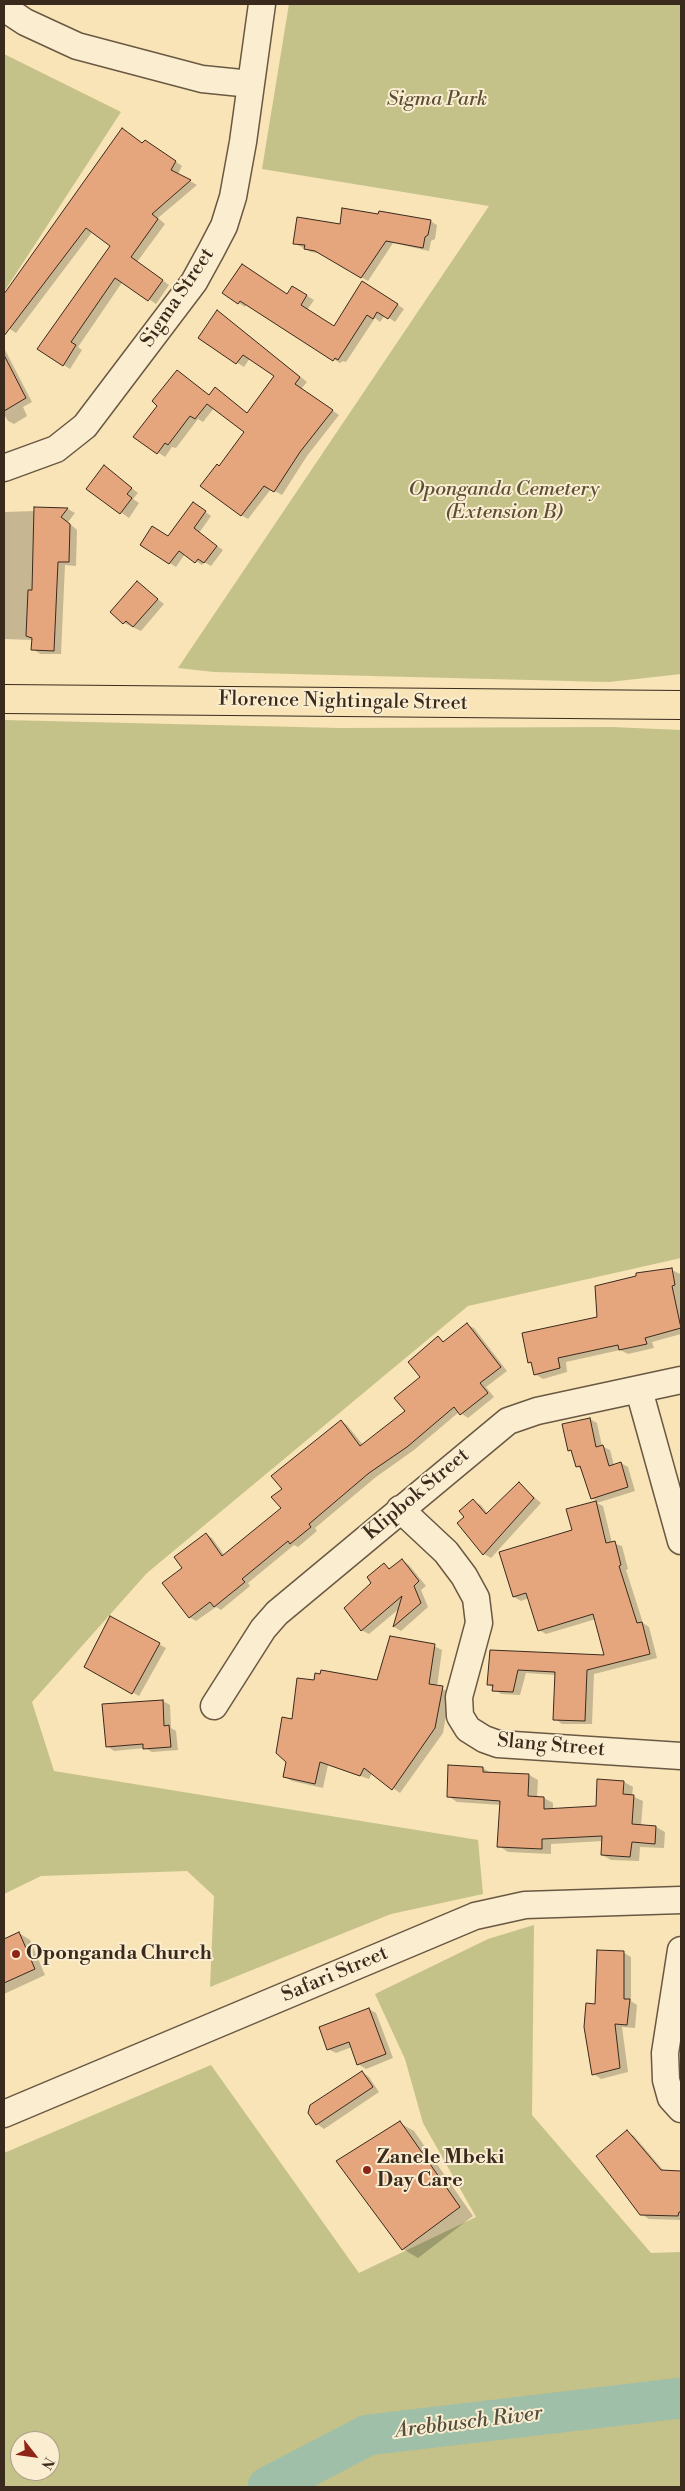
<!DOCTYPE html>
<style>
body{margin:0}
#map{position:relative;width:685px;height:2491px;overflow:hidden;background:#f8e4b6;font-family:"Libre Bodoni",serif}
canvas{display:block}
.frame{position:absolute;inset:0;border:5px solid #3a291d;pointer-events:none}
.north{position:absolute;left:10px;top:2431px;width:50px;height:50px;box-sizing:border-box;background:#faedd0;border:1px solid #ad9f88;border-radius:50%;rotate:120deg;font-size:14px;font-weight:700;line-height:20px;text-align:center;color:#3a291d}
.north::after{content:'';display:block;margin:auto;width:18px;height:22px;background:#8f2418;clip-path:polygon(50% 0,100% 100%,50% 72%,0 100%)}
</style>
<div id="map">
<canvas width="685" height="2491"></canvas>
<div class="frame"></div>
<div class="north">N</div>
</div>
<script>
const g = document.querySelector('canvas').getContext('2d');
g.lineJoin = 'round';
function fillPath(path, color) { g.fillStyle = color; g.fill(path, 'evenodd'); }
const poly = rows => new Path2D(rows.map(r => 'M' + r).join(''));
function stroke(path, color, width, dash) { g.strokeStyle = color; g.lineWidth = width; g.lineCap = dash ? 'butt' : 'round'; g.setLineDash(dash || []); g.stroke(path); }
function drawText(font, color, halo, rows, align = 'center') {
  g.font = font + ' "Libre Bodoni",serif'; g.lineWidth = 4; g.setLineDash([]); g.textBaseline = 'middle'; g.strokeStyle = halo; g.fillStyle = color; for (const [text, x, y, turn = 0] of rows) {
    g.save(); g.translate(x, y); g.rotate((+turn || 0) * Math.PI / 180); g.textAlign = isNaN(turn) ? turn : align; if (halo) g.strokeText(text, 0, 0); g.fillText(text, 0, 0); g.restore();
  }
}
fillPath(poly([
 [289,4,681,4,681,674,609,682,214,672,178,668,489,206,262,169],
 [4,54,121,112,4,292],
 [4,720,339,728,612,727,681,730,681,1258,468,1306,147,1573,32,1702,54,1771,478,1840,483,1894,391,1914,210,1987,214,1896,187,1871,41,1876,4,1894],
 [534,1925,532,2115,651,2253,681,2252,681,2396,367,2433,265,2487,4,2487,4,2153,211,2065,359,2273,476,2217,423,2123,405,2059,375,1994,488,1939],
 [20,2441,50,2441,50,2471,20,2471],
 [681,2398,681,2487,268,2487,368,2435]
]), '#c4c289');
fillPath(poly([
 [143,144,152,146,182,166,178,174,197,185,158,218,165,224,137,262,169,285,156,304,123,281,78,347,82,350,70,369,39,349,112,245,93,231,16,333,4,325,4,294,40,246],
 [430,221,437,225,435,239,431,241,429,251,393,243,368,281,322,254,311,252,294,243,341,226],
 [369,286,404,309,395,322,385,315,380,322,375,318,346,362,343,361,340,363,247,304,245,307,224,293,287,295,292,287,314,300,307,310,334,327],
 [217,311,307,382,301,389,339,415,307,456,282,495,271,489,248,519,241,515,220,467,246,432,214,408,203,422,198,419,176,448,172,447,165,457,135,437,159,405,177,371,210,396,222,393,248,414,276,376,250,358,244,367,199,338],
 [4,348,32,402,23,407,27,416,14,424,8,421,4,414],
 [105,467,138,493,133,499,139,503,129,518,88,489],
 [199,507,211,516,199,533,223,550,211,566,204,562,202,565,185,554,176,567,142,545,168,537],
 [35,508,68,509,75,513,68,522,77,530,76,566,65,565,61,654,40,654,33,649,33,640,4,639,4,512,35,511],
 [137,583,164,604,141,631,124,623],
 [672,1270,680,1274,681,1284,681,1334,652,1342,654,1348,628,1354,620,1350,566,1362,567,1372,543,1379,535,1374,532,1364,530,1362],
 [467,1325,474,1328,507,1371,486,1387,494,1397,468,1418,459,1412,414,1450,376,1477,315,1528,317,1531,298,1547,294,1545,248,1583,250,1586,221,1610,216,1607,196,1621,189,1617,184,1569,206,1534,212,1538,225,1556,282,1508,283,1489,341,1421,347,1425,363,1445,406,1411,438,1338,445,1342],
 [590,1419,597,1423,602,1446,610,1450,614,1465,621,1463,628,1467,635,1491,597,1503,603,1506,612,1543,622,1546,628,1569,626,1570,643,1623,649,1627,657,1658,594,1674,592,1724,562,1724,555,1719,556,1675,526,1673,520,1695,501,1694,488,1684,491,1652,606,1656,596,1619,546,1634,539,1630,529,1598,521,1601,514,1597,573,1531,567,1510,597,1501,592,1498,582,1470,577,1466,573,1452,569,1450],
 [519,1484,541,1503,491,1558,484,1554,466,1518,473,1501,481,1505,488,1514],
 [402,1560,409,1565,426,1586,421,1590,428,1607,401,1631,394,1627,400,1608,369,1634,361,1630,384,1565,391,1569],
 [110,1618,166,1648,139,1696,86,1666],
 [434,1646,442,1650,437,1687,450,1692,443,1733,400,1793,372,1773,369,1779,328,1765,323,1788,292,1781,284,1776,293,1720,315,1681,378,1681],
 [163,1701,170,1705,171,1728,176,1731,178,1750,152,1752,145,1748,114,1751,107,1746],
 [450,1767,483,1768,491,1773,529,1775,538,1780,537,1798,544,1798,553,1803,553,1810,597,1807,624,1782,633,1787,632,1796,643,1801,641,1826,656,1827,665,1832,664,1848,640,1847,639,1861,611,1860,602,1855,603,1841,551,1844,551,1854,508,1852,499,1846,501,1805,457,1802,448,1796],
 [19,1933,30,1940,45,1975,4,1994,4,1940],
 [624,1953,631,1957,631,2001,637,2005,635,2028,622,2027,628,2072,601,2079,594,2074,596,2005],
 [369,2009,376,2013,393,2058,366,2069,358,2064,352,2047,336,2053,328,2049],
 [362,2072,369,2077,379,2092,324,2129,317,2124],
 [400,2123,414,2131,473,2216,418,2258,403,2249,338,2161],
 [627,2132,634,2136,664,2171,681,2172,681,2220,649,2219,641,2214]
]), '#0003');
stroke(poly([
 [268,2487,368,2435,681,2398]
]), '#9fbfa8', 41);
const building = poly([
 [122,128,142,143,145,140,176,161,171,170,191,180,152,214,158,219,131,257,163,280,148,301,115,278,71,342,76,345,63,366,37,349,110,246,86,228,4,336,4,294,122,128],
 [342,208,378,214,379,211,431,220,428,235,425,237,423,248,386,241,361,278,315,251,304,249,305,245,293,244,297,217,340,224,342,208],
 [242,264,287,294,292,286,307,295,301,305,334,326,362,281,398,304,388,319,377,312,373,319,367,315,338,360,335,358,333,361,240,301,238,304,222,293,242,264],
 [217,310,300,377,295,384,333,410,300,452,274,492,264,486,241,516,200,486,217,464,219,466,244,432,207,404,195,419,190,416,168,445,165,443,157,454,133,437,157,406,152,401,177,370,209,395,215,387,247,413,274,376,243,355,236,364,198,338,217,310],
 [4,355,26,398,4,411,4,355],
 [104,465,132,488,127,494,132,498,120,514,86,489,104,465],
 [193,502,206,511,194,528,217,546,204,563,198,559,195,563,179,551,169,564,140,545,152,526,168,536,193,502],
 [34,507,68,508,61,517,70,524,69,562,58,562,54,651,31,650,32,638,26,636,28,590,32,590,34,507],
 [137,581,158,599,133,627,126,621,123,624,110,612,137,581],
 [672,1268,675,1285,672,1286,681,1328,645,1338,647,1344,619,1350,618,1345,558,1358,560,1368,534,1375,531,1362,528,1363,522,1333,597,1317,595,1286,636,1276,636,1273,672,1268],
 [467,1323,501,1367,480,1383,488,1393,460,1415,454,1407,407,1447,369,1473,309,1524,311,1527,290,1544,288,1541,242,1579,245,1582,214,1607,210,1602,189,1618,162,1583,182,1568,174,1557,206,1533,222,1556,281,1508,271,1497,282,1489,271,1476,341,1420,360,1446,405,1411,394,1398,420,1377,408,1362,438,1336,443,1342,467,1323],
 [590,1418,596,1447,603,1445,609,1466,621,1462,628,1487,591,1499,580,1466,576,1467,571,1450,568,1451,562,1424,590,1418],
 [519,1482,534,1498,483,1555,457,1523,464,1517,459,1511,473,1499,486,1514,519,1482],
 [596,1501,606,1543,615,1541,621,1565,619,1566,637,1623,642,1622,650,1654,587,1670,585,1721,553,1720,555,1672,518,1670,513,1692,492,1691,493,1685,487,1685,490,1650,604,1655,593,1614,538,1631,526,1593,513,1597,499,1552,572,1530,566,1509,596,1501],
 [402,1559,419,1581,414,1586,421,1603,393,1627,402,1596,361,1631,344,1608,371,1583,367,1577,384,1563,389,1569,402,1559],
 [110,1616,160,1643,132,1694,84,1667,110,1616],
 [390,1636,435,1644,429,1684,443,1686,435,1728,392,1790,364,1768,360,1776,320,1762,315,1784,283,1777,286,1762,276,1753,282,1717,292,1719,297,1678,314,1680,315,1673,320,1674,321,1670,377,1680,390,1636],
 [163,1700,164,1726,169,1725,171,1747,143,1749,143,1744,106,1747,102,1704,163,1700],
 [448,1765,483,1767,483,1772,529,1774,528,1796,544,1797,544,1809,596,1806,597,1779,624,1781,623,1794,634,1795,632,1824,656,1826,655,1844,632,1842,630,1857,601,1855,602,1836,542,1839,542,1849,497,1847,500,1801,447,1797,448,1765],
 [19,1932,35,1969,4,1983,4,1939,19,1932],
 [597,1950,624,1951,624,1999,630,1999,627,2025,615,2024,620,2068,592,2075,584,2027,586,2003,595,2004,597,1950],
 [369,2008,386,2054,357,2065,349,2042,327,2050,319,2027,369,2008],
 [362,2071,373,2087,316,2125,308,2113,310,2105,362,2071],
 [400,2121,460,2207,402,2250,336,2161,400,2121],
 [627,2130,661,2170,681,2171,681,2212,679,2212,678,2216,640,2215,596,2156,627,2130]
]);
fillPath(building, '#e6a67d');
stroke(building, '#3a291d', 1);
const minor = poly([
 [4,8,25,22,77,46,202,79,251,84],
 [4,468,56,449,85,426,194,282,211,251,224,226,233,197,243,142,262,4],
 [639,1390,681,1541],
 [400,1509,446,1552,464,1576,476,1598,479,1623,459,1697,460,1716,468,1729,484,1739,498,1744,681,1756],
 [214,1706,263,1629,277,1613,508,1421,537,1411,681,1380],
 [681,1950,665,2053,666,2080,671,2098,681,2109],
 [4,2114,475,1916,525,1905,681,1900]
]);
const major = poly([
 [4,699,681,705]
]);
stroke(minor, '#6a5843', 29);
stroke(major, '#3a291d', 30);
stroke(minor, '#faedd0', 26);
stroke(major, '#f8e4b6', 28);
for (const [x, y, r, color] of [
 [16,1954,5,"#8f2418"],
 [367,2170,5,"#8f2418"]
]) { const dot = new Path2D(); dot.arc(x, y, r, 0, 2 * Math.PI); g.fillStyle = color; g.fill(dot); stroke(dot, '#faedd0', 2); }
drawText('italic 20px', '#5c4f38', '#faedd0', [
 ["Sigma Park",437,100],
 ["Oponganda Cemetery",504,490],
 ["(Extension B)",504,513]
]);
drawText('20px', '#3a291d', '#faedd0', [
 ["Sigma Street",178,298,-56],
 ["Florence Nightingale Street",343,702,1],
 ["Klipbok Street",417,1495,-40],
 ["Slang Street",551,1746,5],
 ["Safari Street",335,1975,-23]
]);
drawText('bold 20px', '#3a291d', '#faedd0', [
 ["Oponganda Church",26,1954],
 ["Zanele Mbeki",377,2158],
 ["Day Care",377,2181]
], 'left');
drawText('italic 21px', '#534e40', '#faedd0', [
 ["Arebbusch River",469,2423,-7]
]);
</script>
